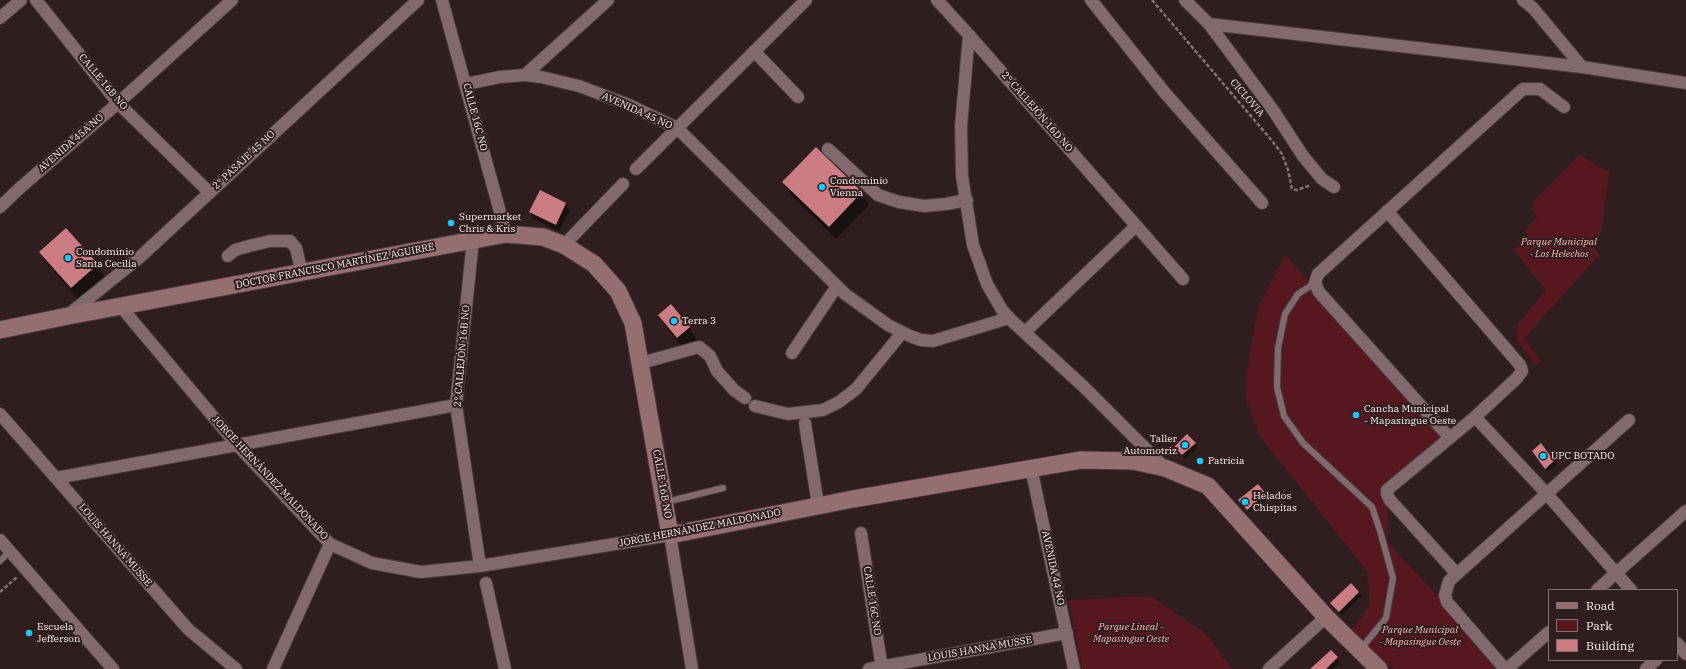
<!DOCTYPE html>
<meta charset="utf-8">
<style>
body{margin:0}
#map{position:relative;width:1686px;height:669px;overflow:hidden;background:#301e1f;font-family:"IBM Plex Serif",serif}
canvas{display:block}
.legend{position:absolute;left:1548px;top:589px;width:130px;height:72px;box-sizing:border-box;background:#301e1f;border:1px solid #817171;margin:0;padding:5px 7px;list-style:none;font-size:12px;color:#faeded}
.legend li{display:flex;align-items:center;gap:8px;height:20px}
.legend b{width:20px;border:1px solid #817171}
</style>
<div id="map">
<canvas width="1686" height="669"></canvas>
<ul class="legend">
<li><b style="height:5px;background:#956e71"></b>Road</li>
<li><b style="height:11px;background:#571721"></b>Park</li>
<li><b style="height:11px;background:#cc7c82"></b>Building</li>
</ul>
</div>
<script>
const g = document.querySelector('canvas').getContext('2d');
g.lineJoin = 'round';
function fillPath(path, color) { g.fillStyle = color; g.fill(path, 'evenodd'); }
const poly = rows => new Path2D(rows.map(r => 'M' + r).join(''));
function stroke(path, color, width, dash) { g.strokeStyle = color; g.lineWidth = width; g.lineCap = dash ? 'butt' : 'round'; g.setLineDash(dash || []); g.stroke(path); }
function drawText(font, color, halo, rows, align = 'center') {
  g.font = font + ' "IBM Plex Serif",serif'; g.lineWidth = 4; g.setLineDash([]); g.textBaseline = 'middle'; g.strokeStyle = halo; g.fillStyle = color; for (const [text, x, y, turn = 0] of rows) {
    g.save(); g.translate(x, y); g.rotate((+turn || 0) * Math.PI / 180); g.textAlign = isNaN(turn) ? turn : align; if (halo) g.strokeText(text, 0, 0); g.fillText(text, 0, 0); g.restore();
  }
}
fillPath(poly([
 [1579,155,1609,172,1602,229,1593,247,1599,255,1524,338,1541,362,1536,365,1517,341,1518,324,1546,290,1514,250,1528,235,1525,231,1537,217,1532,209,1535,200],
 [1285,255,1449,437,1387,494,1388,543,1505,669,1393,669,1352,630,1370,604,1367,571,1259,435,1246,399,1247,370,1258,308],
 [1151,596,1207,635,1232,669,1082,669,1069,600]
]), '#571721');
fillPath(poly([
 [784,182,861,193,869,205,836,239,791,195],
 [540,191,566,204,570,210,559,231,534,219,530,212],
 [40,252,97,264,104,277,79,300,48,265],
 [659,315,689,327,697,340,685,350,667,328],
 [1195,443,1197,448,1185,459,1175,447],
 [1536,455,1554,461,1556,465,1548,472],
 [1258,486,1267,499,1250,513,1242,504],
 [1359,592,1361,596,1342,615,1334,607],
 [1331,651,1340,662,1333,669,1317,669]
]), '#0007');
fillPath(poly([
 [816,147,862,192,829,227,782,182],
 [540,190,566,203,556,225,529,212],
 [66,228,98,264,71,288,39,252],
 [671,304,690,327,677,338,658,315],
 [1187,434,1196,443,1182,455,1174,447],
 [1541,443,1554,461,1545,469,1532,451],
 [1258,484,1266,494,1247,510,1238,500],
 [1351,583,1359,592,1339,612,1330,603],
 [1331,650,1338,657,1326,669,1310,669]
]), '#cc7c82');
const lane = poly([
 [1315,283,1298,294,1285,314,1278,348,1277,387,1284,416,1303,443,1372,507,1380,531,1393,578,1386,618,1360,650],
 [666,502,723,488],
 [0,561,10,551]
]);
const street = poly([
 [36,0,118,103,209,192],
 [442,0,506,234],
 [937,0,969,35,1183,279],
 [1091,0,1165,93,1262,203],
 [1185,0,1209,24,1273,110,1303,156,1322,179,1334,187],
 [1523,0,1533,8,1582,67],
 [0,18,21,0],
 [1209,24,1582,67,1686,83],
 [969,35,961,126,962,176,973,245,987,284,1002,310,1012,321,1084,387,1165,468],
 [754,51,798,97],
 [525,75,608,0],
 [466,84,500,77,525,75,541,77,579,86,629,105,677,128,845,294,888,325,910,336,921,340,933,341,1009,318],
 [828,149,878,195,899,202,924,206,946,204,967,200],
 [636,169,806,0],
 [0,207,21,187,118,103,232,0],
 [1387,211,1520,365,1522,371,1517,378,1475,417],
 [473,240,456,405,480,566],
 [564,245,623,184],
 [228,256,235,250,249,246,270,241,290,241,296,248,302,273],
 [121,307,237,445,330,544,372,563,421,572,480,566,670,535,692,669],
 [68,315,140,257,418,0],
 [1025,332,1136,226],
 [792,353,837,286],
 [641,363,699,347,710,356,717,371,734,390,745,398],
 [755,406,788,414,823,410,839,402,856,389,902,333],
 [0,414,188,629,236,669],
 [805,423,818,505],
 [1449,437,1319,292,1315,283,1318,274,1523,89,1540,89,1564,107],
 [1031,468,1074,669],
 [56,478,456,405],
 [861,533,882,669],
 [0,540,113,669],
 [1456,573,1390,500,1387,494,1387,490,1475,417,1546,493,1631,590],
 [486,583,505,669],
 [1597,590,1686,511],
 [1677,643,1686,654],
 [273,669,330,544],
 [869,669,1067,633],
 [1269,669,1326,617],
 [1505,669,1447,602,1445,595,1449,581,1629,420],
 [1507,669,1549,632],
 [1646,669,1656,660]
]);
const secondary = poly([
 [0,330,68,316,506,234,543,237,564,245,594,264,618,291,633,323,670,535,853,499,1081,460,1133,461,1165,468,1208,486,1326,617,1379,669]
]);
stroke(lane, '#493a3b', 8);
stroke(street, '#493a3b', 14);
stroke(secondary, '#493a3b', 19);
stroke(poly([
 [1152,0,1273,142,1282,154,1288,170,1292,189,1297,190,1311,185],
 [0,592,17,577]
]), '#827272', 2.5, [4, 2]);
stroke(lane, '#806a6b', 6);
stroke(street, '#806a6b', 12);
stroke(secondary, '#956e71', 17);
for (const [x, y, r, color] of [
 [822,187,4,"#1dc9fc"],
 [451,223,4,"#1dc9fc"],
 [68,258,4,"#1dc9fc"],
 [674,321,4,"#1dc9fc"],
 [1356,415,4,"#1dc9fc"],
 [1185,445,4,"#1dc9fc"],
 [1543,456,4,"#1dc9fc"],
 [1200,461,4,"#1dc9fc"],
 [1245,502,4,"#1dc9fc"],
 [29,633,4,"#1dc9fc"]
]) { const dot = new Path2D(); dot.arc(x, y, r, 0, 2 * Math.PI); g.fillStyle = color; g.fill(dot); stroke(dot, '#301e1f', 1.5); }
drawText('10px', '#faeded', '#301e1f', [
 ["CALLE 16B NO",103,82,50],
 ["CICLOVIA",1247,98,49],
 ["AVENIDA 45 NO",637,111,24],
 ["2° CALLEJÓN 16D NO",1037,112,49],
 ["CALLE 16C NO",475,117,75],
 ["AVENIDA 45A NO",71,143,-41],
 ["2° PASAJE 45 NO",244,160,-43],
 ["DOCTOR FRANCISCO MARTÍNEZ AGUIRRE",335,266,-11],
 ["2° CALLEJÓN 16B NO",462,356,-85],
 ["JORGE HERNÁNDEZ MALDONADO",270,478,47],
 ["CALLE 16B NO",662,484,80],
 ["JORGE HERNÁNDEZ MALDONADO",700,528,-11],
 ["LOUIS HANNA MUSSE",115,545,49],
 ["AVENIDA 44 NO",1053,568,78],
 ["CALLE 16C NO",872,601,81],
 ["LOUIS HANNA MUSSE",980,649,-10]
]);
drawText('10px', '#faeded', '#301e1f', [
 ["Condominio",830,181],
 ["Vienna",830,193],
 ["Supermarket",459,217],
 ["Chris & Kris",459,229],
 ["Condominio",76,252],
 ["Santa Cecilia",76,264],
 ["Terra 3",682,321],
 ["Cancha Municipal",1364,409],
 ["- Mapasingue Oeste",1364,421],
 ["Taller",1177,439,"right"],
 ["Automotriz",1177,451,"right"],
 ["UPC BOTADO",1551,456],
 ["Patricia",1208,461],
 ["Helados",1253,496],
 ["Chispitas",1253,508],
 ["Escuela",37,627],
 ["Jefferson",37,639]
], 'left');
drawText('italic 10px', '#f9b6b9', '#301e1f', [
 ["Parque Municipal",1559,242],
 ["- Los Helechos",1559,254],
 ["Parque Lineal -",1131,627],
 ["Mapasingue Oeste",1131,639],
 ["Parque Municipal",1420,630],
 ["- Mapasingue Oeste",1420,642]
]);
</script>
